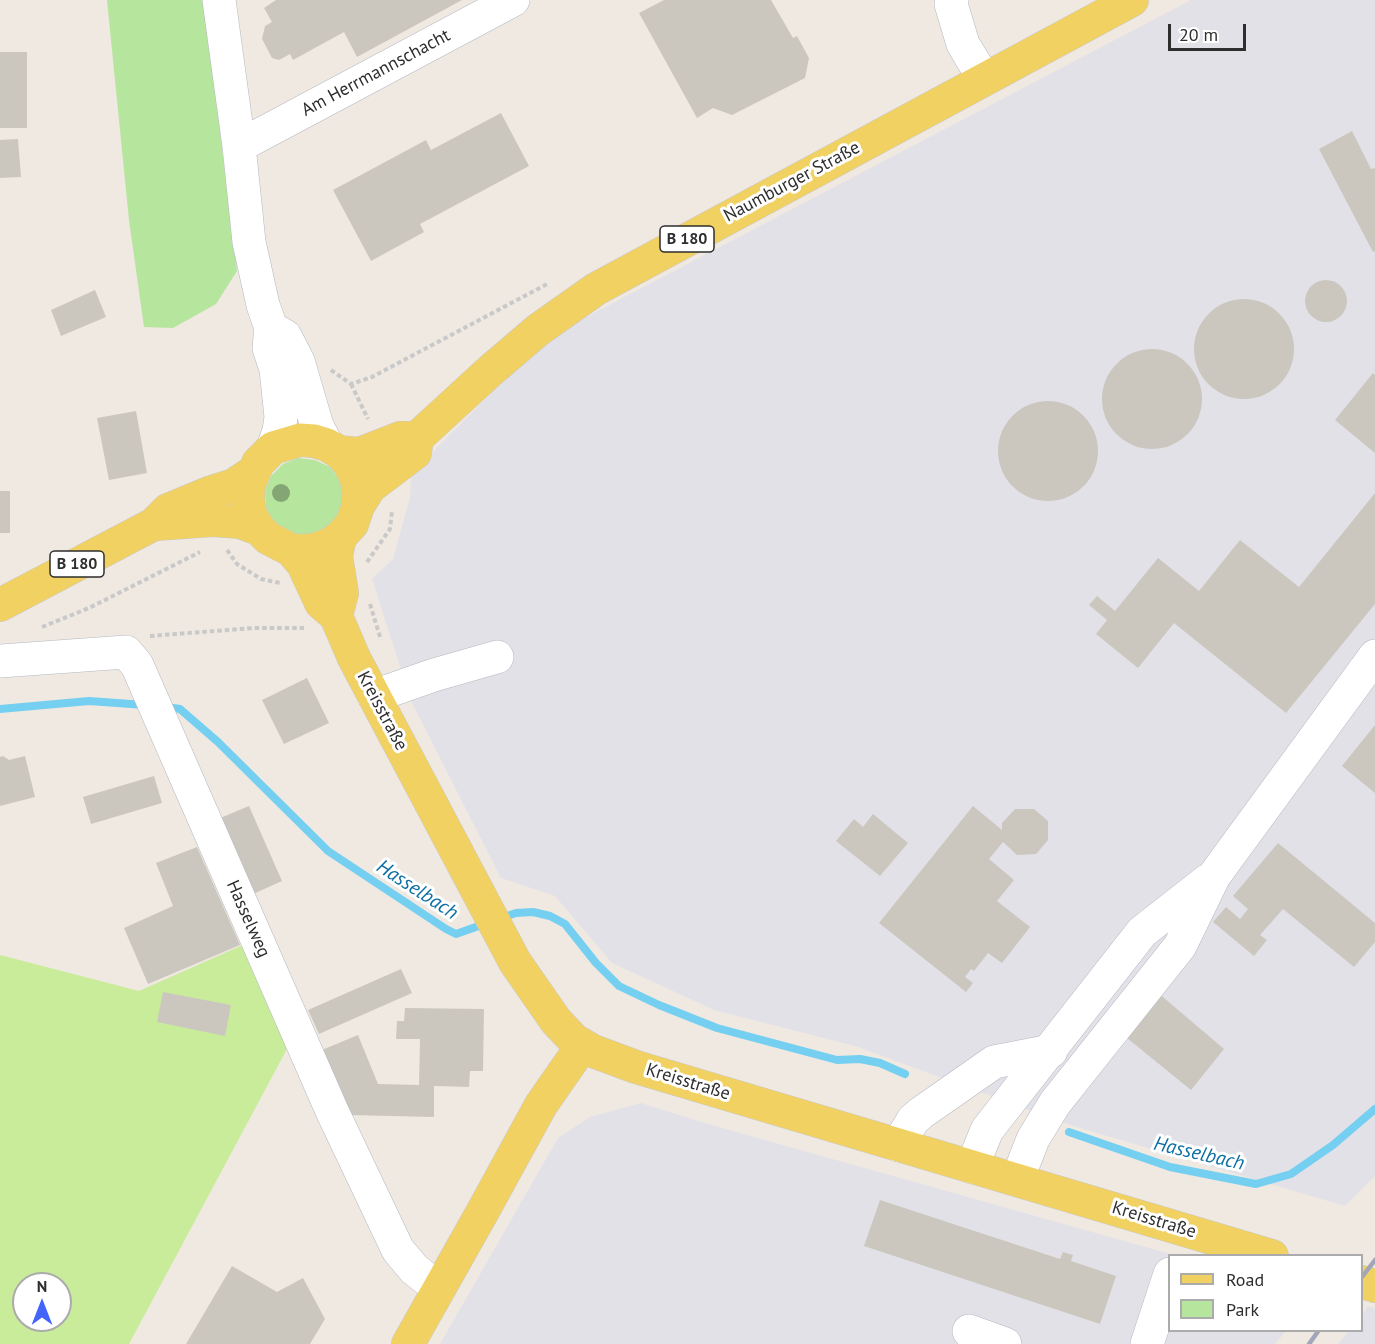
<!DOCTYPE html>
<meta charset="utf-8">
<style>
body{margin:0}
#map{position:relative;width:1375px;height:1344px;overflow:hidden;background:#efe9e1;font-family:"PT Sans",sans-serif}
canvas{display:block}
.legend{position:absolute;left:1168px;top:1254px;width:195px;height:78px;box-sizing:border-box;background:#fff;border:2px solid #ababab;margin:0;padding:8px 10px;list-style:none;font-size:18px;color:#2e2e2e}
.legend li{display:flex;align-items:center;gap:12px;height:30px}
.legend b{width:30px;border:2px solid #ababab}
.north{position:absolute;left:12px;top:1272px;width:60px;height:60px;box-sizing:border-box;background:#fff;border:2px solid #ababab;border-radius:50%;rotate:0deg;font-size:16px;font-weight:700;line-height:24px;text-align:center;color:#2e2e2e}
.north::after{content:'';display:block;margin:auto;width:21px;height:27px;background:#4264fb;clip-path:polygon(50% 0,100% 100%,50% 72%,0 100%)}
.scale{position:absolute;left:1168px;top:24px;width:78px;height:27px;box-sizing:border-box;border:3px solid #2e2e2e;border-top:0;padding-left:8px;font-size:18px;line-height:21px;white-space:nowrap;color:#2e2e2e;-webkit-text-stroke:4px #fff;paint-order:stroke}
</style>
<div id="map">
<canvas width="1375" height="1344"></canvas>
<ul class="legend">
<li><b style="height:8px;background:#f2d163"></b>Road</li>
<li><b style="height:16px;background:#b6e59e"></b>Park</li>
</ul>
<div class="north">N</div>
<div class="scale">20 m</div>
</div>
<script>
const g = document.querySelector('canvas').getContext('2d');
g.lineJoin = 'round';
function fillPath(path, color) { g.fillStyle = color; g.fill(path, 'evenodd'); }
const poly = rows => new Path2D(rows.map(r => 'M' + r).join(''));
function stroke(path, color, width, dash) { g.strokeStyle = color; g.lineWidth = width; g.lineCap = dash ? 'butt' : 'round'; g.setLineDash(dash || []); g.stroke(path); }
function drawText(font, color, halo, rows, align = 'center') {
  g.font = font + ' "PT Sans",sans-serif'; g.lineWidth = 6; g.setLineDash([]); g.textBaseline = 'middle'; g.strokeStyle = halo; g.fillStyle = color; for (const [text, x, y, turn = 0] of rows) {
    g.save(); g.translate(x, y); g.rotate((+turn || 0) * Math.PI / 180); g.textAlign = isNaN(turn) ? turn : align; if (halo) g.strokeText(text, 0, 0); g.fillText(text, 0, 0); g.restore();
  }
}
fillPath(poly([
 [1191,0,1375,0,1375,1176,1345,1206,1070,1125,855,1046,714,1010,612,963,555,896,501,878,411,701,372,579,393,559,410,497,411,474,505,379,571,325],
 [641,1103,708,1124,1174,1255,1170,1256,1170,1330,1286,1331,1275,1344,440,1344,558,1138,590,1117],
 [1368,1306,1375,1308,1375,1344,1338,1344,1349,1331,1362,1330,1362,1315]
]), '#e3e1e8');
fillPath(poly([
 [107,0,204,0,237,271,216,304,173,328,144,327,129,220],
 [298,458,315,460,330,467,340,480,344,496,341,513,332,526,302,537,273,523,266,508,265,491,271,476,283,464]
]), '#b6e59e');
fillPath(poly([
 [245,944,288,1047,129,1344,0,1344,0,955,139,991],
 [24,1284,60,1284,60,1320,24,1320]
]), '#c9ec9a');
stroke(poly([
 [166,707,180,709,218,742,328,851,446,929,456,934,487,923],
 [0,709,89,701,145,705],
 [501,918,516,913,533,912,550,916,565,924,596,963,619,986,659,1005,717,1028,837,1060,860,1059,880,1063,905,1074],
 [1069,1132,1170,1167,1256,1184,1291,1174,1333,1145,1375,1109]
]), '#75cff0', 8);
fillPath(poly([
 [276,0,462,0,357,57,344,32,293,60,290,54,279,60,272,58,262,39,265,26,272,22,264,8],
 [664,0,771,0,793,38,797,36,809,58,805,78,732,115,713,108,697,118,639,13],
 [0,52,27,52,27,128,0,128],
 [501,113,529,166,420,224,424,232,371,261,333,190,426,140,431,150],
 [1352,131,1371,169,1375,168,1375,251,1373,252,1319,149],
 [18,139,21,177,0,178,0,140],
 '1305 301a21 21 0 1 1 42 0a21 21 0 1 1-42 0Z',
 [95,290,106,317,61,336,51,310],
 '1194 349a50 50 0 1 1 100 0a50 50 0 1 1-100 0Z',
 '1102 399a50 50 0 1 1 100 0a50 50 0 1 1-100 0Z',
 [1373,373,1375,375,1375,453,1335,420],
 '998 451a50 50 0 1 1 100 0a50 50 0 1 1-100 0Z',
 [136,411,147,473,109,480,97,418],
 [0,491,10,491,10,533,0,533],
 [1375,493,1375,604,1286,713,1174,623,1138,668,1096,634,1107,620,1089,605,1097,596,1115,611,1158,558,1199,591,1240,540,1299,587],
 [307,678,329,723,284,744,262,700],
 [1375,725,1375,793,1342,766],
 [3,756,9,760,25,756,35,797,0,806,0,757],
 [154,776,162,803,91,824,83,797],
 [249,806,282,881,251,895,218,819],
 [973,806,1002,830,1002,823,1015,809,1034,809,1048,821,1048,840,1036,854,1017,855,1003,842,989,859,1014,880,997,901,1030,927,1002,963,988,953,974,971,971,969,965,977,973,983,966,992,879,923],
 [873,814,908,843,880,876,836,841,854,819,863,827],
 [1278,843,1375,923,1375,942,1354,967,1283,909,1260,935,1267,940,1254,956,1213,922,1226,907,1240,919,1248,909,1233,896],
 [197,847,240,945,148,984,124,928,173,906,156,863],
 [401,969,412,993,319,1034,308,1010],
 [163,992,231,1005,225,1036,157,1022],
 [1157,992,1224,1049,1191,1090,1122,1034],
 [405,1008,484,1009,483,1071,470,1071,469,1087,434,1086,434,1117,349,1115,322,1050,358,1035,378,1084,419,1085,420,1039,396,1039,397,1021,404,1021],
 [880,1200,1060,1259,1063,1252,1073,1255,1071,1261,1116,1276,1100,1324,864,1246],
 [232,1266,277,1292,303,1278,325,1319,310,1344,186,1344]
]), '#cbc7bf');
const minor = poly([
 [219,0,239,146,249,242,263,305,271,328,269,348,276,369,281,417,279,431,273,448],
 [952,0,951,4,963,44,984,79],
 [239,146,513,0],
 [271,328,285,336,298,361,317,426,327,445],
 [0,661,126,652,137,665,332,1111,398,1250,414,1269,439,1289],
 [374,696,434,675,497,657],
 [898,1145,913,1120,921,1113,994,1062,1051,1051],
 [972,1167,987,1130,1142,932,1207,881],
 [1017,1180,1033,1139,1055,1103,1180,946,1214,876,1375,656],
 [969,1331,1005,1344],
 [1147,1344,1170,1274]
]);
const major = poly([
 [339,452,349,463,356,477,359,492,358,506,352,524,340,537,330,544,317,549,304,551,291,550,268,538,259,529,251,516,248,501,248,487,258,463,273,448,300,440,314,441,327,445,339,452,359,454,400,438,417,438],
 [358,506,370,487,415,453,417,438,490,371,538,330,596,289,1132,0],
 [156,524,213,520,240,522,259,529],
 [291,550,303,564,321,603,336,616,354,658,515,962,556,1021,574,1040,593,1051,636,1067,1272,1256],
 [0,605,154,524,168,510,209,493,234,485,252,473],
 [336,616,342,593,336,556,340,537],
 [1362,1282,1375,1286],
 [408,1344,483,1211,541,1105,582,1046]
]);
stroke(minor, '#b4b7c1', 34);
stroke(major, '#c9c9c9', 34);
stroke(poly([
 [331,370,351,384,372,377,549,283],
 [351,384,368,419],
 [227,550,237,564,261,579,280,583],
 [367,562,390,529,392,511],
 [370,604,381,640],
 [42,627,89,608,200,552],
 [150,636,254,628,304,628]
]), '#c9c9c9', 4, [4.5, 3]);
stroke(minor, '#fff', 33);
stroke(major, '#f2d163', 33);
stroke(poly([
 [1362,1277,1375,1260],
 [1309,1344,1319,1330]
]), '#a3a6b8', 4.5);
g.fillStyle = '#84a574';
for (const [x, y] of [
 [281,493]
]) { g.beginPath(); g.arc(x, y, 9, 0, 2 * Math.PI); g.fill(); }
for (const [x, y, w] of [
 [687,239,54],
 [77,564,54]
]) { const box = new Path2D(); box.roundRect(x - w / 2, y - 13, w, 26, 4.5); g.fillStyle = '#fff'; g.fill(box); stroke(box, '#2e2e2e', 1.5); }
drawText('bold 16px', '#2e2e2e', null, [
 ["B 180",687,239],
 ["B 180",77,564]
]);
drawText('18px', '#2e2e2e', '#fff', [
 ["Am Herrmannschacht",376,73,-28],
 ["Naumburger Straße",792,182,-28],
 ["Kreisstraße",382,711,62],
 ["Hasselweg",248,919,66],
 ["Kreisstraße",688,1082,17],
 ["Kreisstraße",1154,1220,17]
]);
drawText('italic 20px', '#0d6fa3', '#fff', [
 ["Hasselbach",417,890,33],
 ["Hasselbach",1199,1154,13]
]);
</script>
